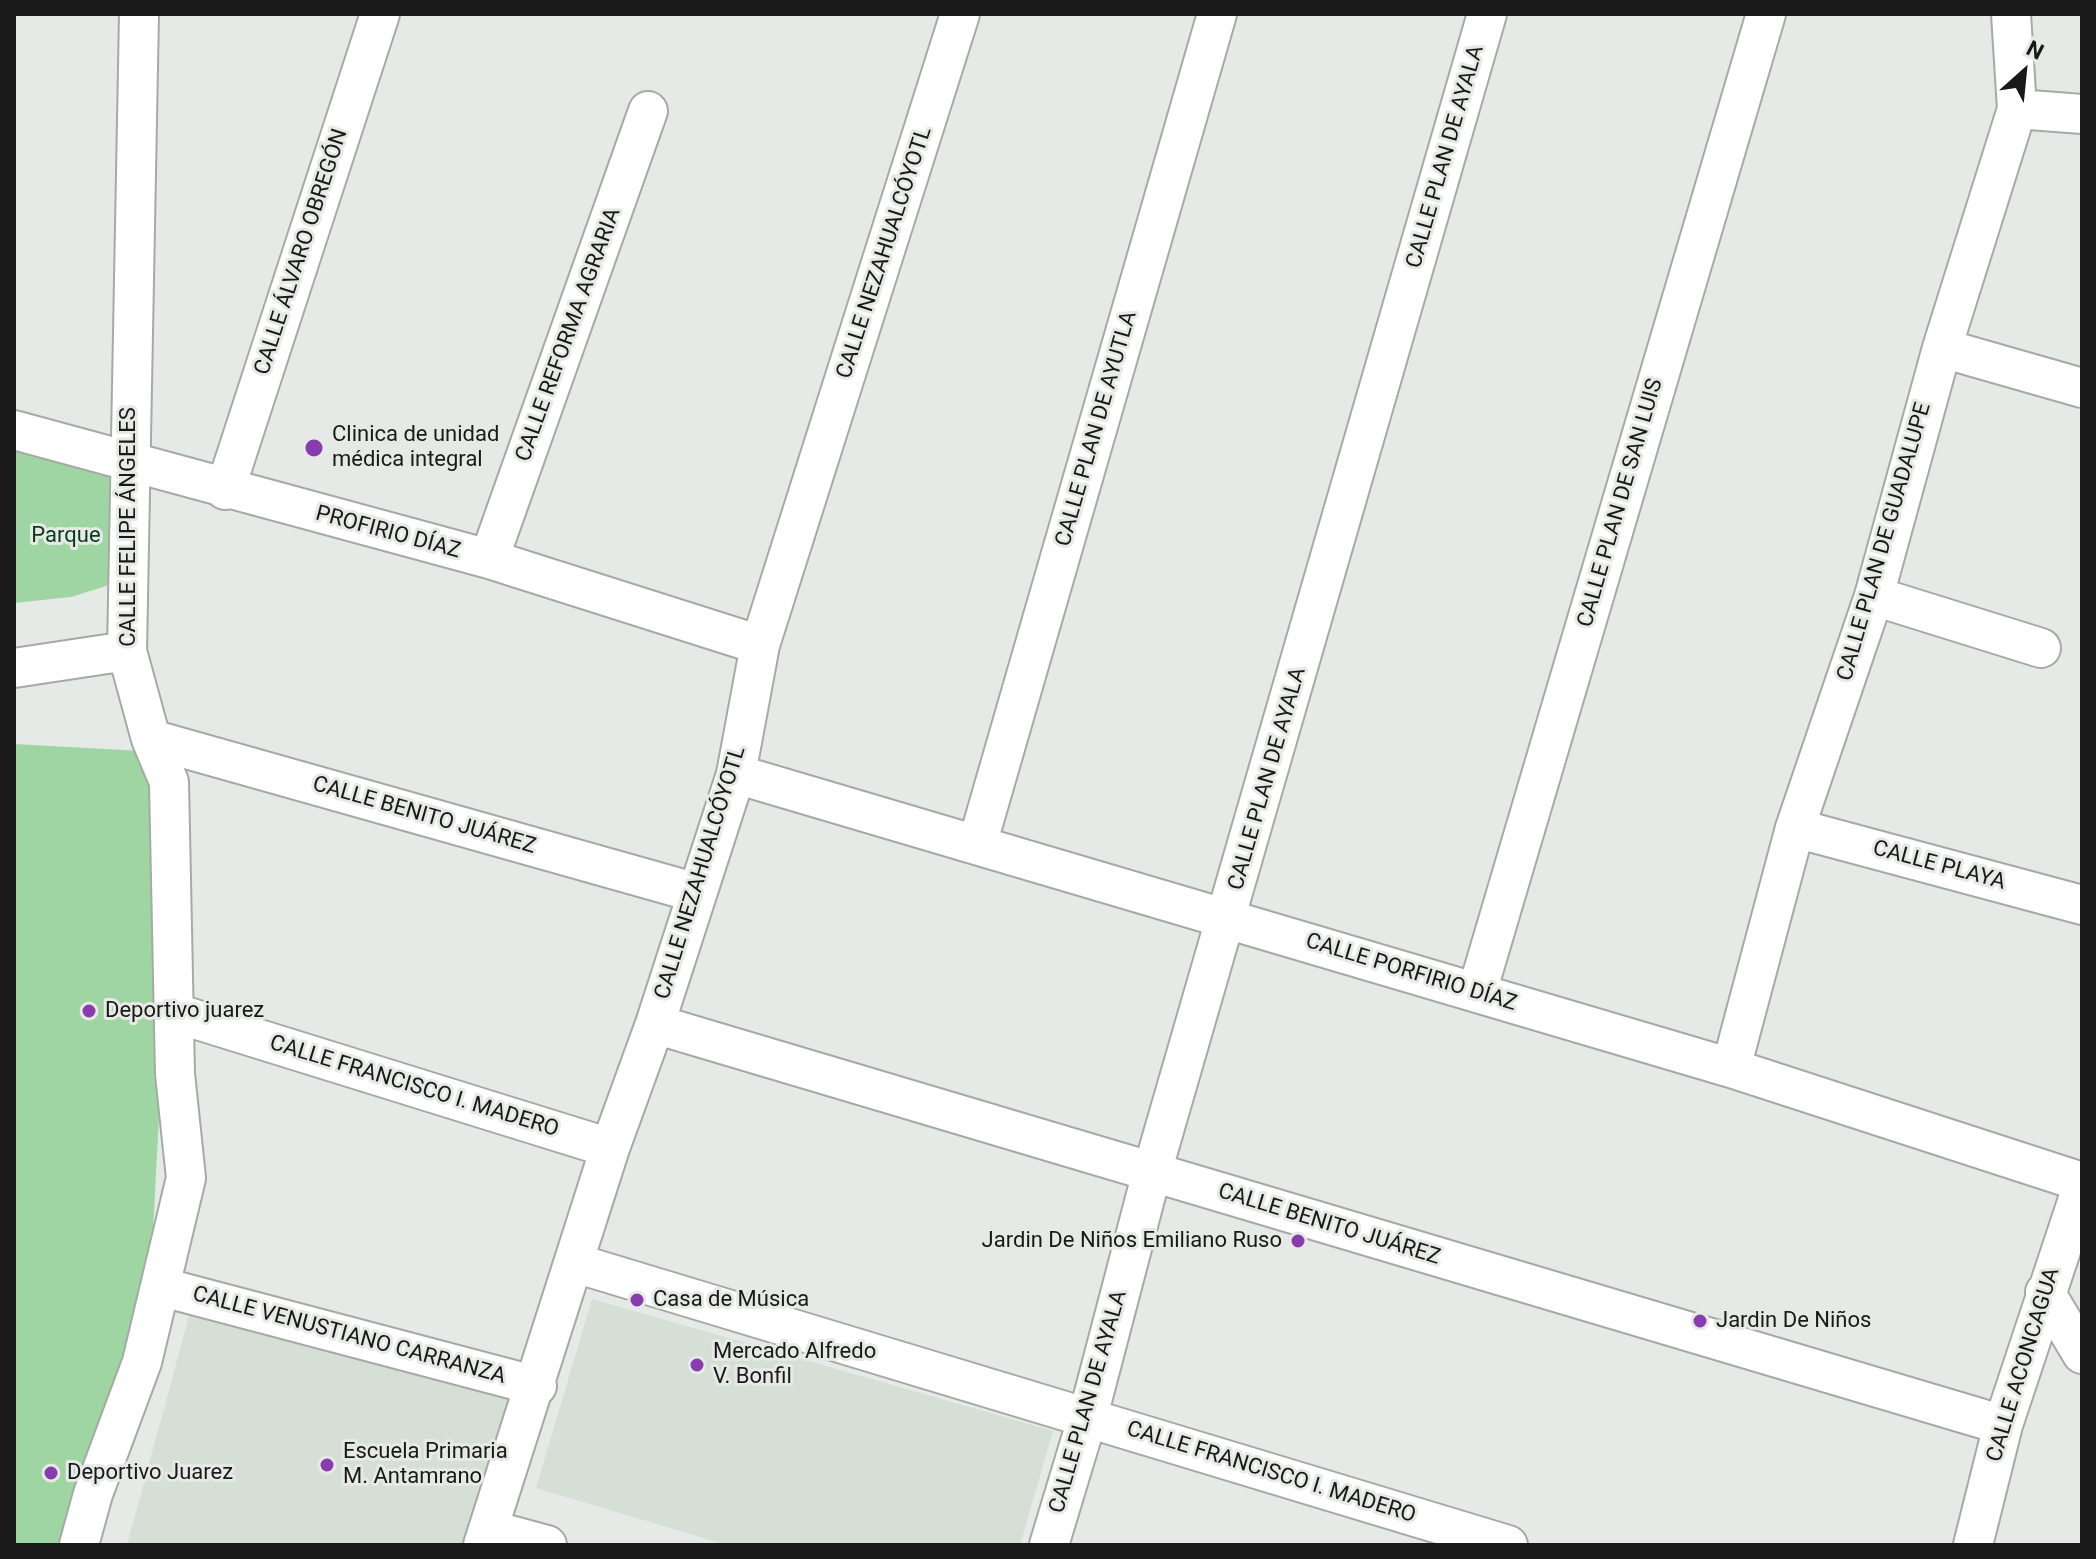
<!DOCTYPE html>
<meta charset="utf-8">
<style>
body{margin:0}
#map{position:relative;width:2096px;height:1559px;overflow:hidden;background:#e6eae6;font-family:Roboto,sans-serif}
canvas{display:block}
.frame{position:absolute;inset:0;border:16px solid #181918;pointer-events:none}
.north{position:absolute;left:1984px;top:32px;width:80px;height:80px;-webkit-text-stroke:6px #e6eae6;paint-order:stroke;rotate:27deg;font-size:22px;font-weight:700;line-height:32px;text-align:center;color:#181918}
.north::after{content:'';display:block;margin:auto;width:28px;height:36px;background:#181918;clip-path:polygon(50% 0,100% 100%,50% 72%,0 100%)}
</style>
<div id="map">
<canvas width="2096" height="1559"></canvas>
<div class="frame"></div>
<div class="north">N</div>
</div>
<script>
const g = document.querySelector('canvas').getContext('2d');
g.lineJoin = 'round';
function fillPath(path, color) { g.fillStyle = color; g.fill(path, 'evenodd'); }
const poly = rows => new Path2D(rows.map(r => 'M' + r).join(''));
function stroke(path, color, width, dash) { g.strokeStyle = color; g.lineWidth = width; g.lineCap = dash ? 'butt' : 'round'; g.setLineDash(dash || []); g.stroke(path); }
function drawText(font, color, halo, rows, align = 'center') {
  g.font = font + ' Roboto,sans-serif'; g.lineWidth = 6; g.setLineDash([]); g.textBaseline = 'middle'; g.strokeStyle = halo; g.fillStyle = color; for (const [text, x, y, turn = 0] of rows) {
    g.save(); g.translate(x, y); g.rotate((+turn || 0) * Math.PI / 180); g.textAlign = isNaN(turn) ? turn : align; if (halo) g.strokeText(text, 0, 0); g.fillText(text, 0, 0); g.restore();
  }
}
fillPath(poly([
 [592,1299,1053,1431,1020,1545,727,1545,536,1488],
 [192,1305,537,1386,475,1545,127,1545]
]), '#d5dfd5');
fillPath(poly([
 [14,437,115,464,120,573,106,586,71,597,14,603],
 [14,744,178,753,144,1403,64,1545,14,1545]
]), '#9ed5a2');
const minor = poly([
 [2017,109,2082,114],
 [1942,348,2082,388],
 [14,430,489,559,760,645],
 [225,490,380,14],
 [489,559,648,111],
 [1874,596,2041,648],
 [14,668,127,651],
 [151,739,697,893],
 [736,774,1731,1068,2082,1182],
 [1795,828,2082,905],
 [977,845,1217,14],
 [1477,992,1766,14],
 [172,1012,610,1148],
 [655,1024,2003,1425],
 [1731,1068,1795,828,1874,596,1942,348,2017,109,2011,14],
 [575,1263,1508,1545],
 [162,1287,537,1386],
 [2045,1292,2082,1354],
 [488,1529,547,1545],
 [79,1545,93,1494,142,1362,186,1178,175,1074,169,782,151,739,127,651,139,14],
 [483,1545,610,1148,655,1024,736,774,760,645,960,14],
 [1049,1545,1088,1416,1152,1172,1487,14],
 [1973,1545,2003,1425,2082,1187]
]);
stroke(minor, '#a6aaa6', 42);
stroke(minor, '#fff', 38);
for (const [x, y, r, color] of [
 [314,448,10,"#893cad"],
 [89,1011,8,"#893cad"],
 [1298,1241,8,"#893cad"],
 [637,1300,8,"#893cad"],
 [1700,1321,8,"#893cad"],
 [697,1365,8,"#893cad"],
 [327,1465,8,"#893cad"],
 [51,1473,8,"#893cad"]
]) { const dot = new Path2D(); dot.arc(x, y, r, 0, 2 * Math.PI); g.fillStyle = color; g.fill(dot); stroke(dot, '#e6eae6', 3); }
drawText('22px', '#181918', '#e6eae6', [
 ["CALLE PLAN DE AYALA",1446,157,-74],
 ["CALLE ÁLVARO OBREGÓN",302,252,-72],
 ["CALLE NEZAHUALCÓYOTL",885,253,-72],
 ["CALLE REFORMA AGRARIA",569,335,-70],
 ["CALLE PLAN DE AYUTLA",1097,429,-74],
 ["CALLE PLAN DE SAN LUIS",1621,503,-74],
 ["CALLE FELIPE ÁNGELES",129,527,-90],
 ["PROFIRIO DÍAZ",388,533,15],
 ["CALLE PLAN DE GUADALUPE",1885,542,-74],
 ["CALLE PLAN DE AYALA",1268,779,-74],
 ["CALLE BENITO JUÁREZ",424,816,16],
 ["CALLE PLAYA",1939,866,15],
 ["CALLE NEZAHUALCÓYOTL",701,873,-73],
 ["CALLE PORFIRIO DÍAZ",1411,973,17],
 ["CALLE FRANCISCO I. MADERO",414,1087,17],
 ["CALLE BENITO JUÁREZ",1329,1225,17],
 ["CALLE VENUSTIANO CARRANZA",349,1336,15],
 ["CALLE ACONCAGUA",2024,1365,-73],
 ["CALLE PLAN DE AYALA",1089,1402,-74],
 ["CALLE FRANCISCO I. MADERO",1271,1473,17]
]);
drawText('22px', '#181918', '#e6eae6', [
 ["Clinica de unidad",332,435],
 ["médica integral",332,460],
 ["Deportivo juarez",105,1011],
 ["Jardin De Niños Emiliano Ruso",1282,1241,"right"],
 ["Casa de Música",653,1300],
 ["Jardin De Niños",1716,1321],
 ["Mercado Alfredo",713,1352],
 ["V. Bonfil",713,1377],
 ["Escuela Primaria",343,1452],
 ["M. Antamrano",343,1477],
 ["Deportivo Juarez",67,1473]
], 'left');
drawText('22px', '#083c13', '#e6eae6', [
 ["Parque",66,536]
]);
</script>
